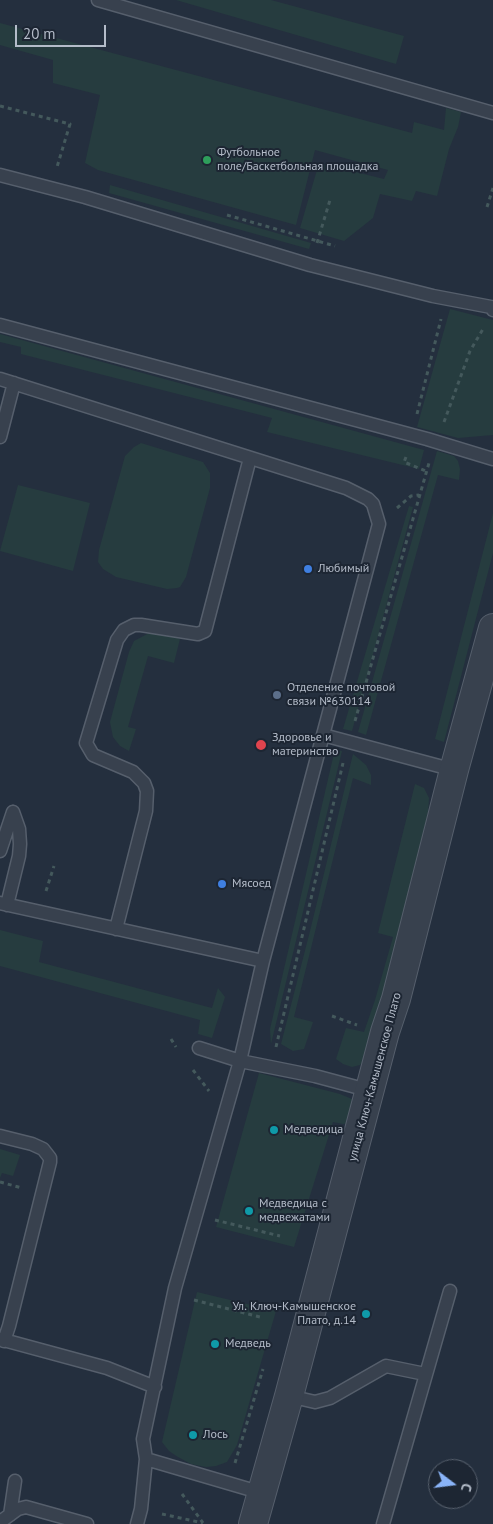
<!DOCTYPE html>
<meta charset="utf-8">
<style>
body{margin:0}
#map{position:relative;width:493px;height:1524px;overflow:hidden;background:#242f3e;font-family:"PT Sans",sans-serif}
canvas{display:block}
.north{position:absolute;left:428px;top:1459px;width:50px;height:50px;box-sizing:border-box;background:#1d2633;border:1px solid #59626f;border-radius:50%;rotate:105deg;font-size:14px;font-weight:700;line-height:20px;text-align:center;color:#b4bcc9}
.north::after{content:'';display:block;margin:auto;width:18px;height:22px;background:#8ab4f8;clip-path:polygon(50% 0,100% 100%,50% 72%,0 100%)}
.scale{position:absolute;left:15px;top:25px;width:91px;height:22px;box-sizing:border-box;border:2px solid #b4bcc9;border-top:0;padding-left:6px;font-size:15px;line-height:18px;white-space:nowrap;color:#b4bcc9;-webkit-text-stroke:4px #1d2633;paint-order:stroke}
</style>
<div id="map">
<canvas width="493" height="1524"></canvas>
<div class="north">С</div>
<div class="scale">20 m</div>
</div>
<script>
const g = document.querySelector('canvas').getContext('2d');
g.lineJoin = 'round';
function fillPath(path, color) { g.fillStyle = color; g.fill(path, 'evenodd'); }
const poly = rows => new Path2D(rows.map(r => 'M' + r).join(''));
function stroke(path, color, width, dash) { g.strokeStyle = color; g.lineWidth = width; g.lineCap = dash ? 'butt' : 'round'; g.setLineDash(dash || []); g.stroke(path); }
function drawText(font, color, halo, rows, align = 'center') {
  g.font = font + ' "PT Sans",sans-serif'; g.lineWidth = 4; g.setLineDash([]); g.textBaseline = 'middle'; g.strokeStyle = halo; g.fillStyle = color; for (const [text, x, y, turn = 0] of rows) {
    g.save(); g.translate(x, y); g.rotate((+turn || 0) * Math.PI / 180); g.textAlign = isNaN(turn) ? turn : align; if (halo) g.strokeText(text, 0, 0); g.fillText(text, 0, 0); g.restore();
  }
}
fillPath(poly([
 [176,0,271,0,404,36,396,64],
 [0,23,412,133,414,122,444,130,446,108,461,112,458,127,449,149,437,196,416,191,412,201,380,194,373,218,344,241,300,228,319,163,384,179,388,170,315,150,296,225,98,170,85,163,100,95,53,83,53,60,0,45],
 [110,185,311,243,309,249,109,193],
 [450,309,493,320,493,435,458,438,417,427],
 [0,334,424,450,419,469,267,432,272,418,21,354,21,347,0,342],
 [141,443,203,462,210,473,210,488,186,577,180,587,177,588,167,589,116,577,103,569,98,562,99,550,125,456,134,447],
 [437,451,454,456,458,461,460,469,459,480,438,475,366,735,358,732],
 [18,485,90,503,73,571,0,551],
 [409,506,413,507,352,731,343,729],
 [493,513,493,553,444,742,435,739],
 [151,632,166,634,180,639,174,663,148,656,128,727,136,729,129,751,120,746,113,737,110,722,129,652,134,641],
 [335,749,342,751,271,1044,270,1029],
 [353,754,366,765,371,775,371,785,353,778,294,1017,313,1022,304,1049,293,1051,281,1044,310,931],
 [415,784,424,788,429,798,428,813,367,1058,360,1065,352,1067,343,1064,336,1059,346,1028,364,1032,375,1000,393,937,378,933],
 [0,930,43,941,39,962,212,1008,218,988,225,997,212,1038,198,1034,200,1020,0,966],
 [259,1073,340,1094,352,1099,354,1109,350,1123,343,1124,333,1122,294,1247,216,1227],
 [0,1149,20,1155,13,1176,2,1173,0,1178],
 [197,1292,276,1311,237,1445,227,1462,216,1466,206,1467,191,1464,178,1457,169,1451,162,1442]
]), '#263c3f');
const service = poly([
 [98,0,493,113],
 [0,175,85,197,310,265,433,296,491,307,493,310],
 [0,325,427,439,493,459],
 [0,379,346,488,368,499,373,504,379,524,263,961,240,1061,315,1076,371,1091],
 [0,437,14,383],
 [323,735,454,770],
 [0,851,13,812],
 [0,903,263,961],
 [7,905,19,856,20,844,19,829,13,812],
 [116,929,146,811,147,791,144,783,133,772,93,755,86,743,117,640,124,630,134,625,141,625,198,634,205,631,250,458],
 [0,1136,32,1144,43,1149,50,1158,50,1162,9,1326,4,1341],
 [0,1339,107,1368,155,1387],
 [289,1396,315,1402,330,1398,386,1366,425,1374],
 [146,1459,262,1493],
 [10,1515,15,1481],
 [0,1522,18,1509,26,1507,87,1524],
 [137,1524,141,1509,146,1459,143,1439,175,1288,240,1061,199,1048],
 [383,1524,450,1291]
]);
const tertiary = poly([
 [253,1524,289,1396,385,1032,396,999,454,770,493,628]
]);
stroke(service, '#565f6c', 15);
stroke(tertiary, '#565f6c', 30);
stroke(poly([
 [0,106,70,124,57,167],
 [487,207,493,188],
 [227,215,335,246],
 [317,243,330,200],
 [417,414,441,319],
 [444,422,470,351,483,329],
 [406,457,404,462,426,471],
 [397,508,411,496,419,495],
 [355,721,429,463],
 [46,891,54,866],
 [332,1016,357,1025],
 [171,1039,176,1047],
 [276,1047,343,763],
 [193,1070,209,1091],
 [0,1182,22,1188],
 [215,1220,280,1236],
 [194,1300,260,1317],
 [235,1463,263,1369],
 [182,1494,203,1523],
 [162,1514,203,1523]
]), '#44595c', 3, [4, 4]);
stroke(service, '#38414e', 12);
stroke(tertiary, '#38414e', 28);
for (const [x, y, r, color] of [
 [207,160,5,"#2e9e5b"],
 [308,569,5,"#3f7fe0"],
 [277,695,5,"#5c6f8a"],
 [261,745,6,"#e0444e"],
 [222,884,5,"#3f7fe0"],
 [274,1130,5,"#0f9aa8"],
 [249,1211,5,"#0f9aa8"],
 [366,1314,5,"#0f9aa8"],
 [215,1344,5,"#0f9aa8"],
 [193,1435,5,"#0f9aa8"]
]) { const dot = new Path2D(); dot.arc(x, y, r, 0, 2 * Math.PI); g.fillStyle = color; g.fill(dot); stroke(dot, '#1d2633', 2); }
drawText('12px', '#b4bcc9', '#1d2633', [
 ["Футбольное",217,153],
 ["поле/Баскетбольная площадка",217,167],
 ["Любимый",318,569],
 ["Отделение почтовой",287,688],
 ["связи №630114",287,702],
 ["Здоровье и",272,738],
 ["материнство",272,752],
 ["Мясоед",232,884],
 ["Медведица",284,1130],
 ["Медведица с",259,1204],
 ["медвежатами",259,1218],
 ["Ул. Ключ-Камышенское",356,1307,"right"],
 ["Плато, д.14",356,1321,"right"],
 ["Медведь",225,1344],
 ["Лось",203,1435]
], 'left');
drawText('12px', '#b4bcc9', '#1d2633', [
 ["улица Ключ-Камышенское Плато",375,1077,-75]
]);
</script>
